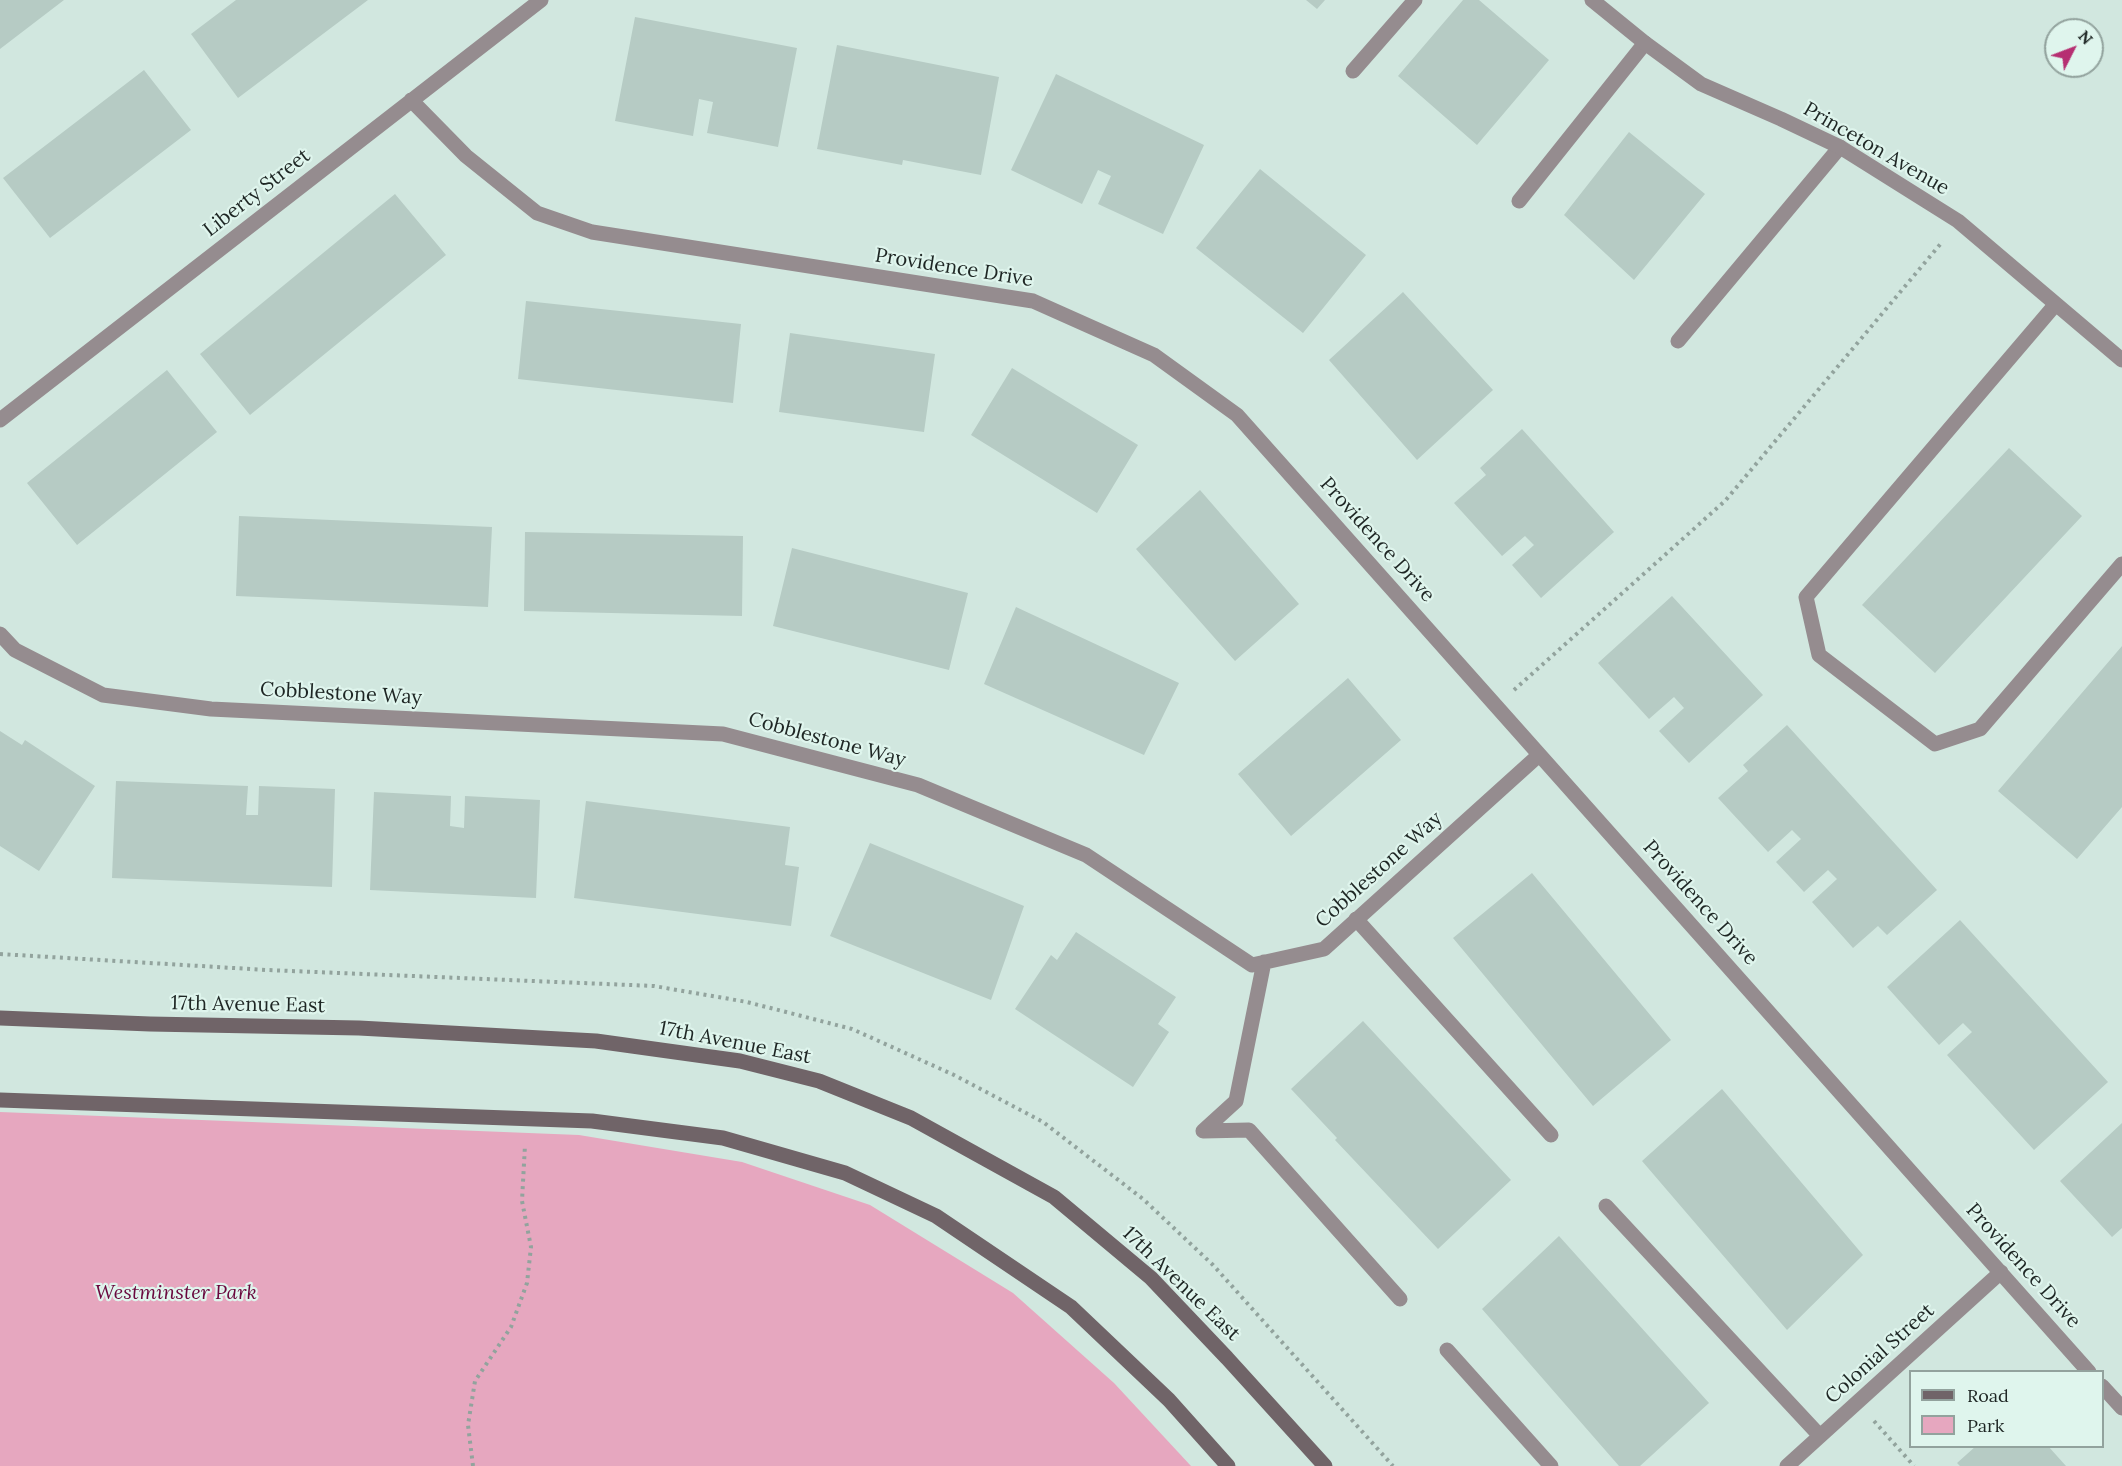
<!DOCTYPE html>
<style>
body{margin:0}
#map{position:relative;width:2122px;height:1466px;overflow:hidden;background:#d1e7df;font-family:Lora,serif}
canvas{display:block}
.legend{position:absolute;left:1909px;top:1370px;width:195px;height:78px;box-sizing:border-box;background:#dff5ed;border:2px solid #92a29d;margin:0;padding:8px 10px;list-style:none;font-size:18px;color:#1e2624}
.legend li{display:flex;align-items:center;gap:12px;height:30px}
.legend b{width:30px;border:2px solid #92a29d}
.north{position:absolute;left:2044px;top:18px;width:60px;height:60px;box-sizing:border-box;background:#dff5ed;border:2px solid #92a29d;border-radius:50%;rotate:48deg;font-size:16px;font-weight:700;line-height:24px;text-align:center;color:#1e2624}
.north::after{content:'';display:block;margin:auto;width:21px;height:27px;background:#b62f72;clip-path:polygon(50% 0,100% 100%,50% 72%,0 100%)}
</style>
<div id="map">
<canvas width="2122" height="1466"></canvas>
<ul class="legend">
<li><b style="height:8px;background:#706468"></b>Road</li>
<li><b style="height:16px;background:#e6a7bf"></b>Park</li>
</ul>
<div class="north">N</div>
</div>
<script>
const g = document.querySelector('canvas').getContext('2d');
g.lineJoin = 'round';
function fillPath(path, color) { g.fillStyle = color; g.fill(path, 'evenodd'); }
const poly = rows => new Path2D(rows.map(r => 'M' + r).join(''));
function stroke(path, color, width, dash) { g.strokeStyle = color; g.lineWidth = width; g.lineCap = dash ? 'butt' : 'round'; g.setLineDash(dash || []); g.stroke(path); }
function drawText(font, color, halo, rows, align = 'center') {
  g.font = font + ' Lora,serif'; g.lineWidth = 4.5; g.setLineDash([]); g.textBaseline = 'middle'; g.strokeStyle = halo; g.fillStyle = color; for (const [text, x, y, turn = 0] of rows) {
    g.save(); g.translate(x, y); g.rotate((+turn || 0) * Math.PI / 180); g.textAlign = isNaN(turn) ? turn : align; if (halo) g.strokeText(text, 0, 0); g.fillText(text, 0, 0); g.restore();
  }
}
fillPath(poly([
 [0,1112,579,1135,742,1162,870,1205,1013,1293,1114,1383,1191,1466,0,1466]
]), '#e6a7bf');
fillPath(poly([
 [0,0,64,0,0,49],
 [236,0,368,0,238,98,191,34],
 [1306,0,1325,0,1317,9],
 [1463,0,1479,0,1549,60,1477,145,1398,76],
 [635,17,797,48,778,147,707,133,713,102,699,99,693,136,615,121],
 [837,45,999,77,981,175,903,160,902,165,817,149],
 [144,70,191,130,50,238,3,178],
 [1056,74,1204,145,1163,234,1098,204,1111,176,1098,170,1082,204,1011,170],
 [1629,132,1705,194,1634,280,1564,215],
 [1260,169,1366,255,1303,333,1196,248],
 [395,194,446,255,250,415,200,354],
 [1403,292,1493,390,1417,460,1329,360],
 [526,301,741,324,733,403,518,379],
 [790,333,935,354,924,432,779,412],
 [1012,368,1138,445,1097,513,971,435],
 [167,370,217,432,77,545,27,483],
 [1522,429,1614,532,1541,598,1512,565,1534,545,1525,536,1502,556,1454,503,1486,475,1480,468],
 [2009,448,2082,516,1935,673,1862,605],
 [1200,490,1299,604,1235,661,1136,549],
 [239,516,492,527,488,607,236,596],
 [525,532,743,536,742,616,524,611],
 [792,548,968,593,949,670,773,626],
 [1672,596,1763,695,1689,763,1659,731,1684,708,1674,697,1649,719,1598,663],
 [1016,607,1179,683,1144,755,984,684],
 [2122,646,2122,807,2077,859,1998,791],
 [1348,678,1401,740,1291,836,1238,774],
 [1787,725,1937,890,1887,935,1878,926,1853,948,1812,902,1837,879,1828,870,1804,892,1776,862,1801,839,1792,830,1768,852,1718,798,1748,771,1743,765],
 [0,731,22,745,25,740,95,786,39,871,0,846],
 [116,781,248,786,246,815,258,815,259,786,335,789,332,887,112,878],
 [374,792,451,796,450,826,464,828,465,796,540,800,536,898,370,890],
 [586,801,790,827,785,865,799,867,791,926,574,898],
 [870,843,1024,906,991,1000,830,936],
 [1532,873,1671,1040,1593,1106,1453,938],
 [1960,920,2108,1082,2034,1150,1947,1055,1972,1032,1963,1023,1939,1045,1887,987],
 [1076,932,1176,997,1158,1024,1169,1032,1133,1087,1015,1009,1051,955,1057,960],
 [1363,1021,1511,1180,1438,1249,1335,1140,1337,1138,1291,1089],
 [1722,1089,1863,1255,1787,1330,1642,1161],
 [2122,1123,2122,1228,2112,1237,2060,1181],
 [1559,1236,1709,1403,1640,1466,1619,1466,1482,1309],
 [1976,1446,2048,1446,2066,1466,1960,1466,1957,1463]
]), '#b6cbc4');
stroke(poly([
 [1514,690,1725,501,1943,241],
 [0,954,267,970,654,986,747,1002,852,1029,954,1075,1043,1122,1143,1199,1213,1265,1393,1466],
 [1874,1421,1914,1466],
 [473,1466,468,1425,475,1381,511,1327,527,1283,531,1247,522,1201,525,1145]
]), '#92a39d', 4, [3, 4.5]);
stroke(poly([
 [1353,71,1415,0],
 [1519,201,1645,43],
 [2055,305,1806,597,1819,655,1935,744,1980,729,2122,564],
 [1678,341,1840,147]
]), '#958c8f', 15);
stroke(poly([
 [1592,0,1645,43,1701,84,1781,119,1840,147,1958,221,2122,360],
 [411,100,466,156,537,213,592,232,1033,301,1154,355,1237,415,2089,1372],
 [0,420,541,0],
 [0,634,15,650,103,695,211,709,723,734,918,785,1086,855,1252,965,1324,949,1539,755],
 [1356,919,1551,1135],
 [1264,962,1236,1101,1203,1131,1249,1130,1400,1299],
 [1606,1206,1820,1436],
 [1447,1350,1551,1466],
 [2102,1386,2122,1408],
 [1787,1466,2001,1272]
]), '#958c8f', 15);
stroke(poly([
 [0,1018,150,1024,359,1028,596,1041,740,1061,819,1081,911,1118,1054,1197,1151,1278,1227,1358,1325,1466],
 [0,1100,592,1121,723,1138,845,1173,936,1216,1071,1307,1169,1400,1228,1466]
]), '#706468', 15);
drawText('20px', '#1e2624', '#dff5ed', [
 ["Princeton Avenue",1876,149,30],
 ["Liberty Street",257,193,-38],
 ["Providence Drive",954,268,9],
 ["Providence Drive",1377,540,48],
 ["Cobblestone Way",341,694,3],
 ["Cobblestone Way",827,740,15],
 ["Cobblestone Way",1379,870,-42],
 ["Providence Drive",1700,903,48],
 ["17th Avenue East",248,1005,1],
 ["17th Avenue East",735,1043,11],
 ["Providence Drive",2023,1266,48],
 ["17th Avenue East",1181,1284,44],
 ["Colonial Street",1880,1354,-42]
]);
drawText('italic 20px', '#69073d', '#dff5ed', [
 ["Westminster Park",176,1293]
]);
</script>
